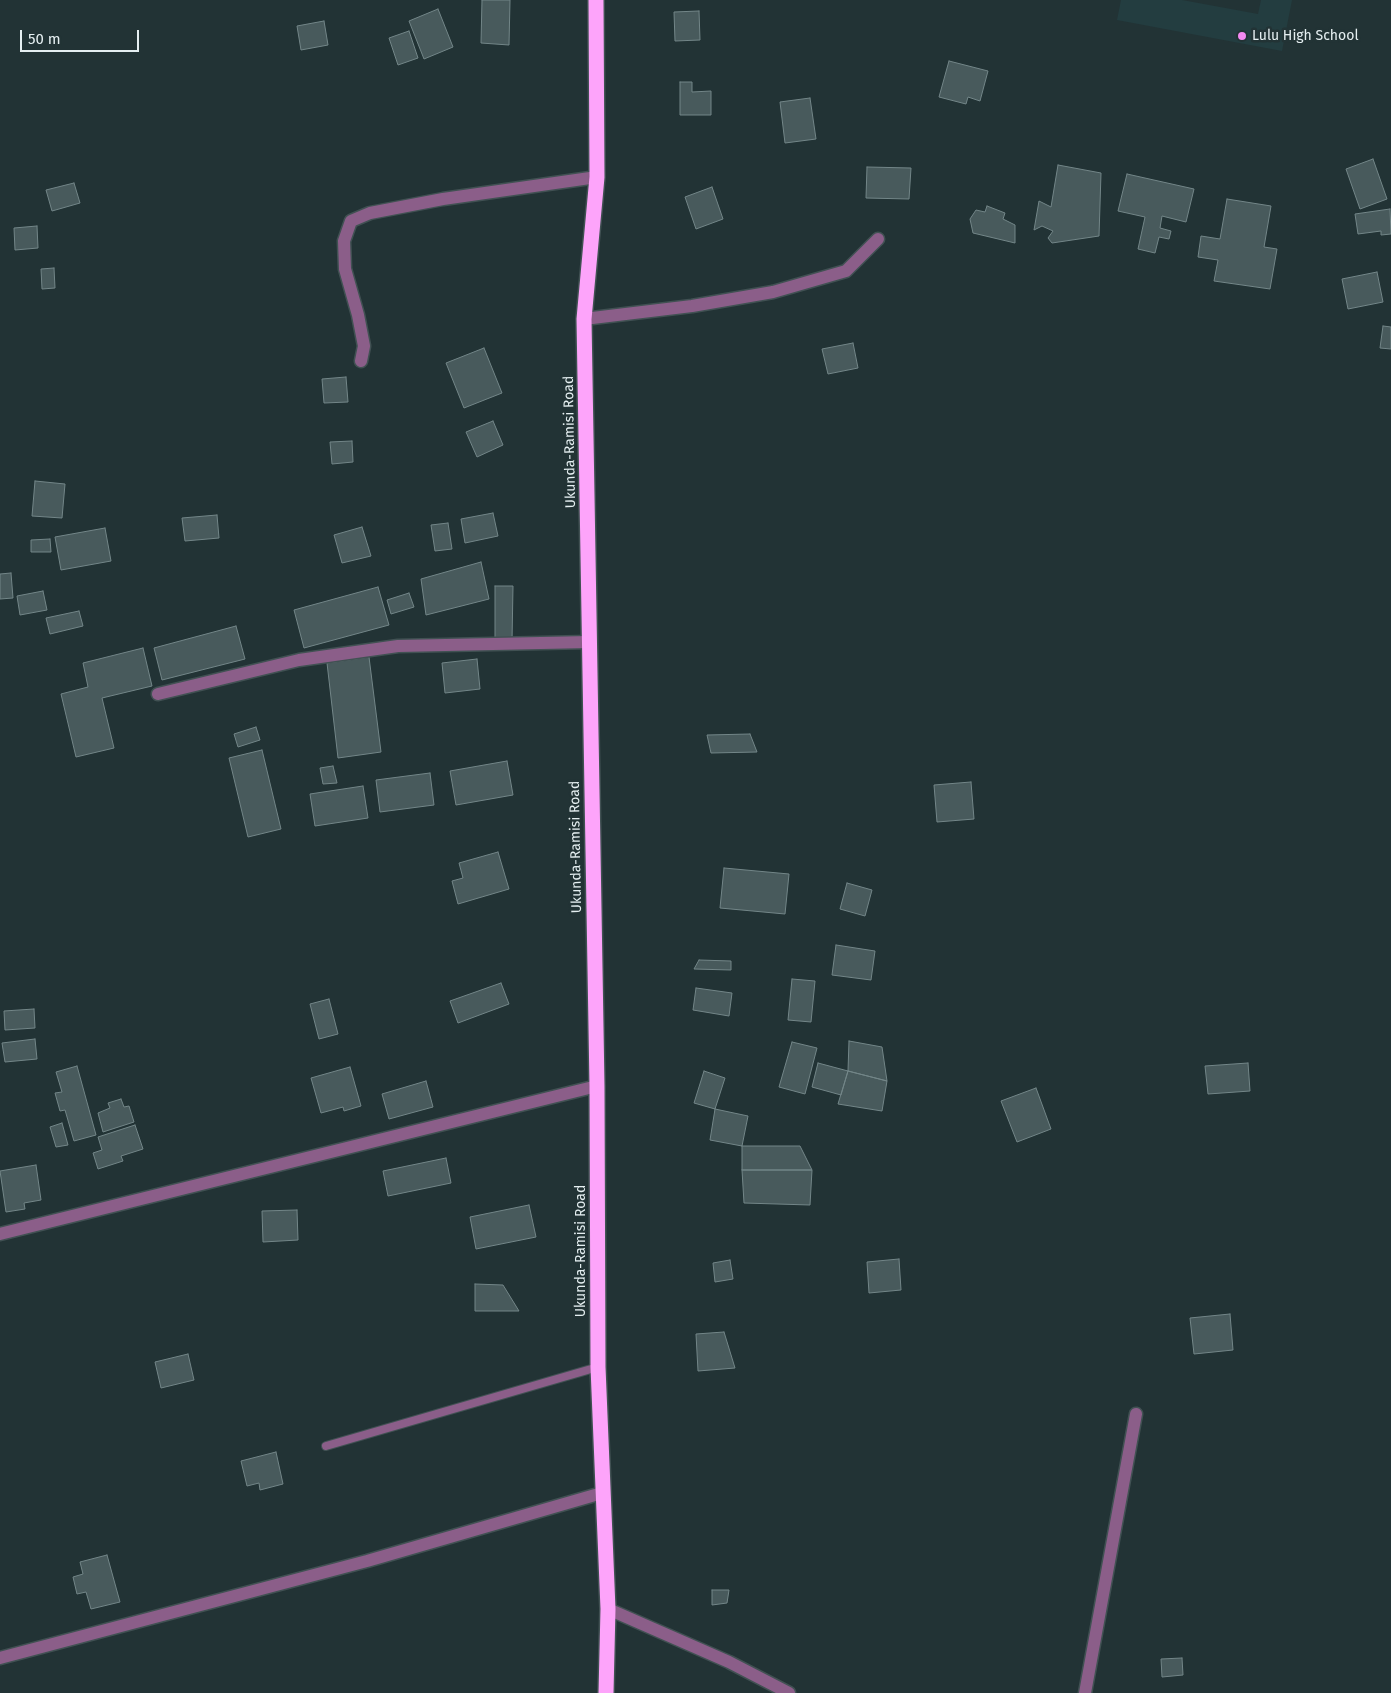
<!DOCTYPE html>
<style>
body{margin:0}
#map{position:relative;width:1391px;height:1693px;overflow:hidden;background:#223335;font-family:"Fira Sans",sans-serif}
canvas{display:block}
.scale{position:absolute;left:20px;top:30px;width:119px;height:22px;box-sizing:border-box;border:2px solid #e5eff1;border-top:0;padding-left:6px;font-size:15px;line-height:18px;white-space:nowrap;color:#e5eff1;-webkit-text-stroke:4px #223335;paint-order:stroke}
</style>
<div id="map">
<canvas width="1391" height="1693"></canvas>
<div class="scale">50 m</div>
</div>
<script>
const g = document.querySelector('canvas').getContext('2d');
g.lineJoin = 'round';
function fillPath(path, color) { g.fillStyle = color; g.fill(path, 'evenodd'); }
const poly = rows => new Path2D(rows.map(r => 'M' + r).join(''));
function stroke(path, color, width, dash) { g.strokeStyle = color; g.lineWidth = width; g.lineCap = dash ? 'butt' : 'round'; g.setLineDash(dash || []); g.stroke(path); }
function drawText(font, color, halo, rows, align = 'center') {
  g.font = font + ' "Fira Sans",sans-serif'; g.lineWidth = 5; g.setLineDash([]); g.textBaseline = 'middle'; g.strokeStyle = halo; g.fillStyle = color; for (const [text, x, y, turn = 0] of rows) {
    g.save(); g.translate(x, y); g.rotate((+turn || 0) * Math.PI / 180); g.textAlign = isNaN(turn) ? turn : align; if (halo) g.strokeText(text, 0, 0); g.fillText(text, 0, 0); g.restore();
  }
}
fillPath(poly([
 [1121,0,1182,0,1258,14,1261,0,1292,0,1282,51,1117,20]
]), '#233d40');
const building = poly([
 [482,0,510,0,509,45,481,43,482,0],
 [438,9,453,47,424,59,409,21,438,9],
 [699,11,700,40,675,41,674,12,699,11],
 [324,21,328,45,301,50,297,26,324,21],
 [409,31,418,58,398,65,389,38,409,31],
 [949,61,988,71,980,101,968,97,966,104,939,97,949,61],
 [680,82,692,82,692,92,711,91,711,115,680,115,680,82],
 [810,98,816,139,785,143,780,102,810,98],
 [1373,159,1387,199,1360,209,1346,169,1373,159],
 [1058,165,1101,173,1099,236,1052,243,1048,238,1053,231,1042,226,1034,230,1039,201,1051,207,1058,165],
 [867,167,911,168,909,199,866,198,867,167],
 [1127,174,1194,189,1186,222,1162,216,1160,228,1171,231,1169,239,1159,237,1155,253,1138,249,1145,217,1118,211,1127,174],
 [74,183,80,203,52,211,46,190,74,183],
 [712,187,723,219,696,229,685,197,712,187],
 [1227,199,1271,206,1264,247,1277,249,1270,289,1214,281,1218,260,1198,257,1201,236,1220,239,1227,199],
 [987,206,1005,213,1003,219,1015,225,1015,243,973,233,970,219,976,210,985,212,987,206],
 [1390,209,1391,234,1381,235,1381,231,1358,234,1355,214,1390,209],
 [37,226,38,248,15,250,14,228,37,226],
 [54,268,55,288,42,289,41,269,54,268],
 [1377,272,1383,302,1348,309,1342,279,1377,272],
 [1383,326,1391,327,1391,349,1380,348,1383,326],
 [853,343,858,368,828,374,822,349,853,343],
 [484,348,502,393,464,408,446,363,484,348],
 [346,377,348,402,324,403,322,379,346,377],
 [493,421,503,445,477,457,466,432,493,421],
 [352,441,353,462,332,464,330,442,352,441],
 [35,481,65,484,62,518,32,516,35,481],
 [493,513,498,536,465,543,461,519,493,513],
 [217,515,219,538,185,541,182,518,217,515],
 [448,523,452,549,435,551,431,525,448,523],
 [362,527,371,556,342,563,334,535,362,527],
 [105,528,111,561,61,570,55,537,105,528],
 [50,539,51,552,31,552,31,540,50,539],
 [481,562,489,599,426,615,421,579,481,562],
 [11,573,13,598,0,599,0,574,11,573],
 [495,586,513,586,512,641,495,641,495,586],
 [378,587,389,625,304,648,294,610,378,587],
 [43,591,47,610,20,615,17,596,43,591],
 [409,593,414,607,391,614,387,600,409,593],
 [79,611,83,626,50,634,46,618,79,611],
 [236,626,245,659,162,680,154,648,236,626],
 [143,648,152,686,102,698,114,748,76,757,61,694,88,687,83,663,143,648],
 [369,657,381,752,338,758,327,663,369,657],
 [477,659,480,689,445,693,442,663,477,659],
 [256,727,260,740,238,747,234,734,256,727],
 [750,734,757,752,711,753,707,735,750,734],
 [262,750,281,829,248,837,229,758,262,750],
 [507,761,513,795,456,805,450,771,507,761],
 [333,766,337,783,323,784,320,768,333,766],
 [430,773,434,805,380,812,376,780,430,773],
 [971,782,974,819,937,822,934,785,971,782],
 [363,786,368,818,315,826,310,794,363,786],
 [498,852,509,889,458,904,452,881,463,878,459,863,498,852],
 [724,868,789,874,785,914,720,908,724,868],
 [847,883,872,890,865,916,840,909,847,883],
 [836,945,875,951,871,980,832,975,836,945],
 [699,960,731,961,731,970,694,969,699,960],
 [792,979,815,981,811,1022,788,1020,792,979],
 [501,983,509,1004,458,1023,450,1001,501,983],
 [696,988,732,993,729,1016,693,1010,696,988],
 [329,999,338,1034,319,1039,310,1004,329,999],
 [34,1009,35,1028,5,1030,4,1011,34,1009],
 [35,1039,37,1059,5,1062,2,1043,35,1039],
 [849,1041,882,1047,887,1081,848,1071,849,1041],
 [792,1042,817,1048,805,1094,779,1087,792,1042],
 [818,1063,848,1071,841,1095,812,1087,818,1063],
 [1248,1063,1250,1091,1208,1094,1205,1066,1248,1063],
 [77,1066,96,1135,74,1141,65,1110,60,1111,55,1093,62,1092,56,1072,77,1066],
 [350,1067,361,1106,344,1111,343,1107,321,1113,311,1078,350,1067],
 [704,1071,725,1078,715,1109,694,1103,704,1071],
 [848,1071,887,1081,882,1111,838,1104,848,1071],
 [426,1081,433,1107,389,1119,382,1094,426,1081],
 [1036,1088,1051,1129,1017,1142,1001,1101,1036,1088],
 [121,1099,124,1107,129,1106,134,1122,103,1132,98,1113,110,1108,108,1103,121,1099],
 [715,1109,748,1116,742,1146,710,1140,715,1109],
 [62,1123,68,1145,56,1147,50,1127,62,1123],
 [135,1125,143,1149,121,1156,123,1161,98,1169,93,1153,102,1150,98,1137,135,1125],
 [742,1146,800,1146,812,1170,742,1170,742,1146],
 [446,1158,451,1183,388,1196,383,1171,446,1158],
 [36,1165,41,1200,24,1203,25,1209,6,1212,0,1171,36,1165],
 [742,1170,812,1170,810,1205,744,1203,742,1170],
 [529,1205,536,1237,476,1249,470,1217,529,1205],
 [297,1210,298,1240,263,1242,262,1211,297,1210],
 [899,1259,901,1290,869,1293,867,1262,899,1259],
 [730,1260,733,1279,715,1282,713,1263,730,1260],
 [475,1284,503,1285,519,1311,475,1311,475,1284],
 [1230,1314,1233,1350,1194,1354,1190,1318,1230,1314],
 [724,1332,735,1368,698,1371,696,1334,724,1332],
 [188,1354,194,1380,161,1388,155,1362,188,1354],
 [276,1452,283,1484,260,1490,259,1483,247,1486,241,1461,276,1452],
 [107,1555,120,1602,91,1609,86,1592,77,1594,73,1577,83,1574,80,1562,107,1555],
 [712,1590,729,1590,727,1603,712,1605,712,1590],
 [1182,1658,1183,1675,1162,1677,1161,1659,1182,1658]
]);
fillPath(building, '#485a5c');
stroke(building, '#738688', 1);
const lane = poly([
 [326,1446,598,1367]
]);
const street = poly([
 [584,319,692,306,773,292,846,271,878,239],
 [361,361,364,346,358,315,345,269,344,241,351,221,370,213,443,199,597,177],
 [158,694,299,660,398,646,589,642],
 [0,1234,597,1086],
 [608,1609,729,1662,789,1693],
 [0,1658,367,1561,602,1493],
 [1085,1693,1136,1414]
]);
const highway = poly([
 [596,0,597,177,584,319,597,1086,598,1367,608,1609,606,1693]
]);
stroke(lane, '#415153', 10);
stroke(street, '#415153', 15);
stroke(highway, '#415153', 18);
stroke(lane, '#8b5e89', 8);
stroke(street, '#8b5e89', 12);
stroke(highway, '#fda4fa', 15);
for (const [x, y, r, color] of [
 [1242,36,5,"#f389f1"]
]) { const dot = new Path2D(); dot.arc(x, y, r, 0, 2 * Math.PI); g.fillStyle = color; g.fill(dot); stroke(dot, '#223335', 2); }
drawText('14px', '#e5eff1', '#223335', [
 ["Lulu High School",1252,36]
], 'left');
drawText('14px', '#e5eff1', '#223335', [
 ["Ukunda-Ramisi Road",570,442,-91],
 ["Ukunda-Ramisi Road",576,847,-91],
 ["Ukunda-Ramisi Road",581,1251,-90]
]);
</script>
